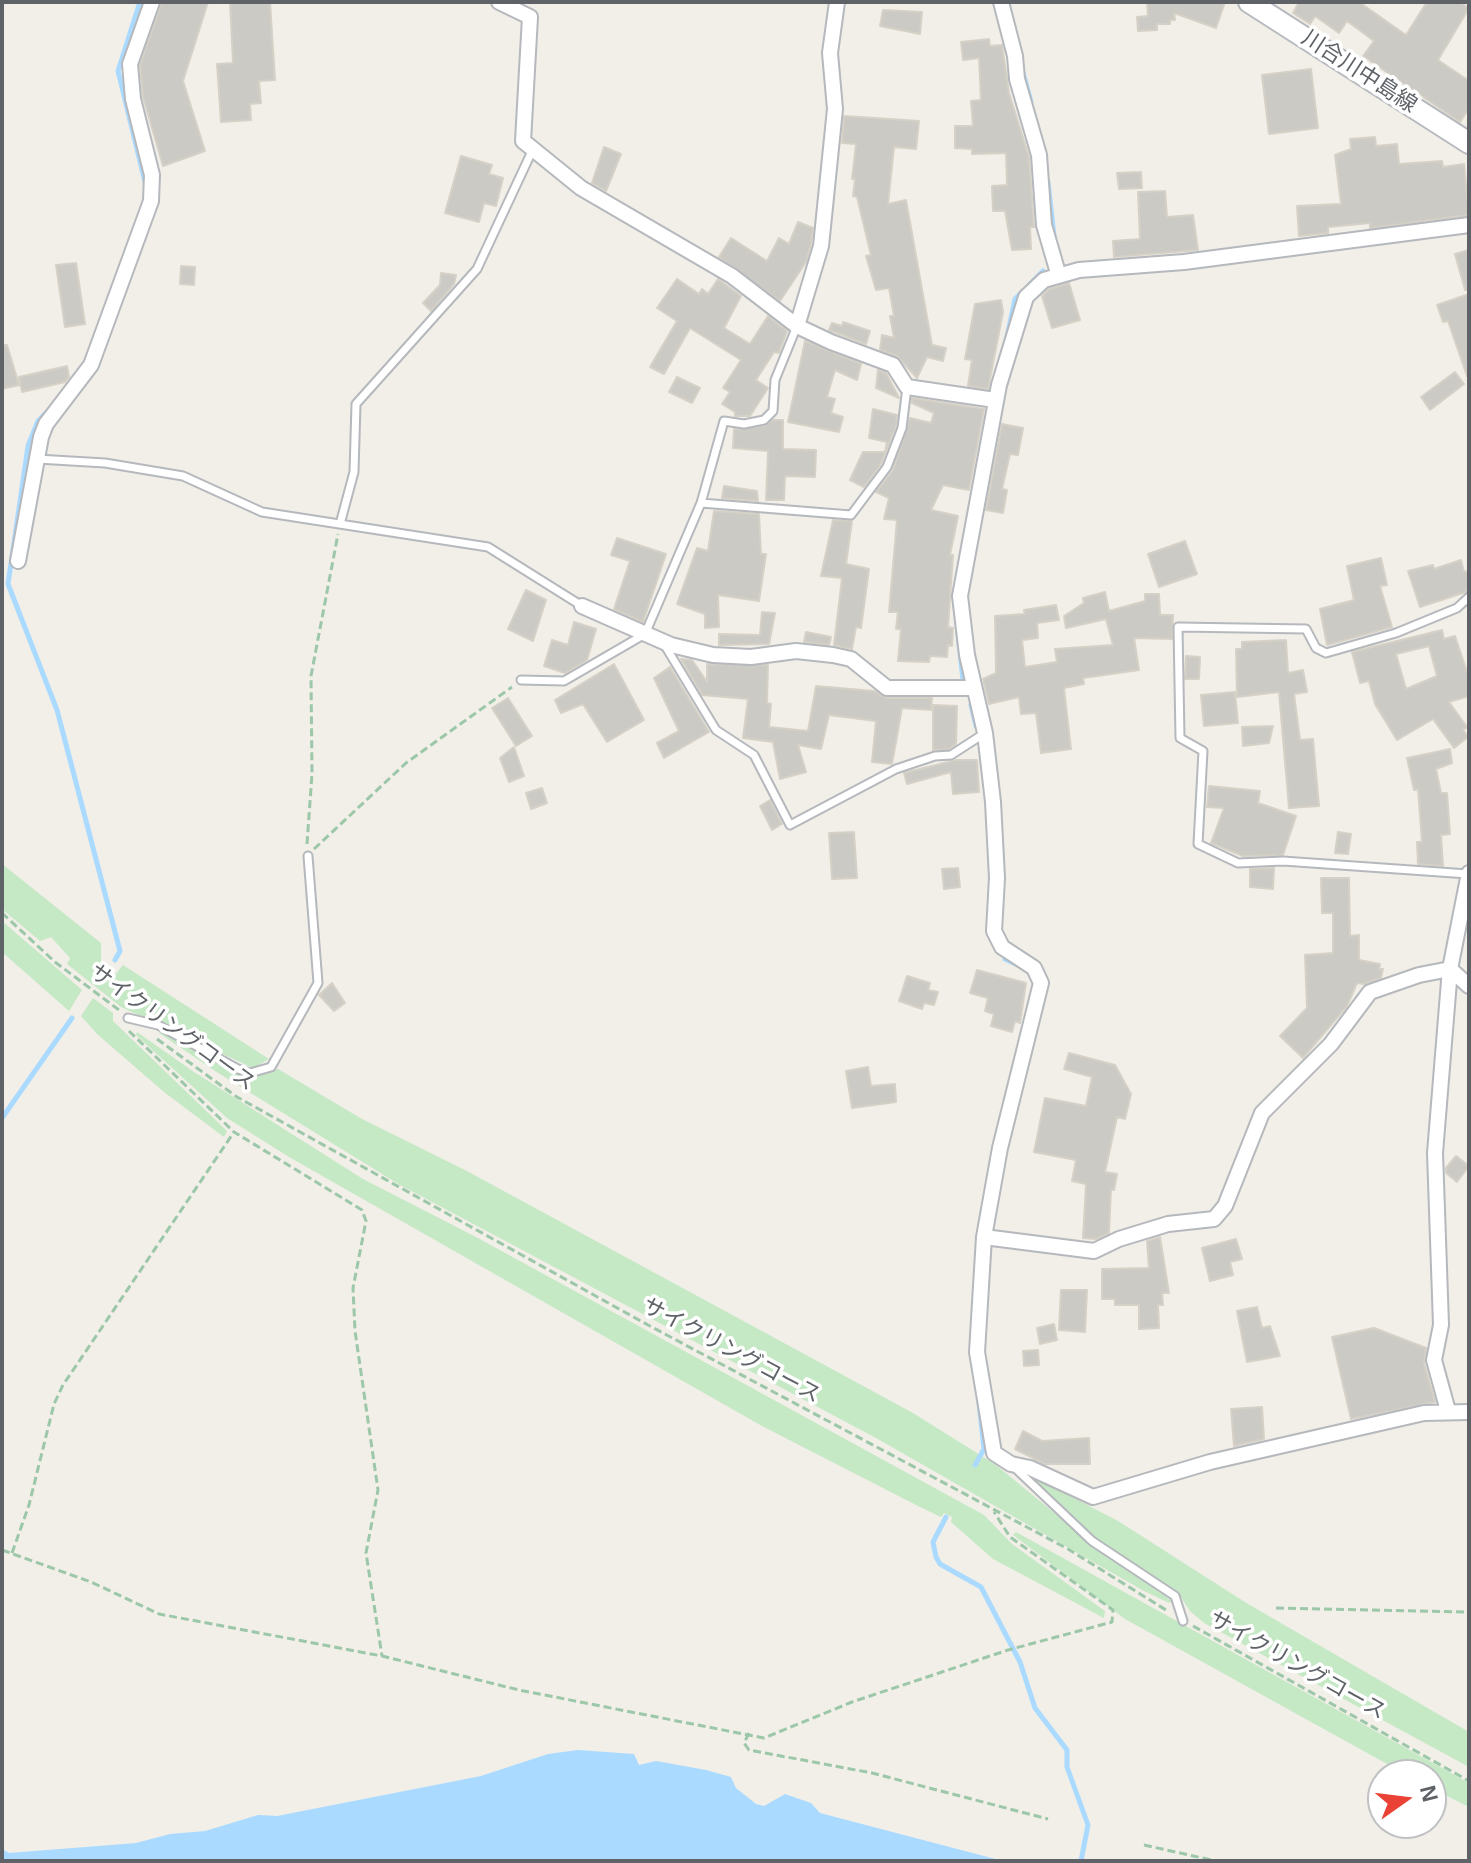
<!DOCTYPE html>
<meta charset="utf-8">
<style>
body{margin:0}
#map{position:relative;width:1471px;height:1863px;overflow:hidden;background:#f1efe8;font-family:Helvetica,sans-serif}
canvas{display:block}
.frame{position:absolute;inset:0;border:4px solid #5f6368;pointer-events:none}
.north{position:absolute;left:1367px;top:1759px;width:80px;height:80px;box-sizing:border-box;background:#fff;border:2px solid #bfc1c3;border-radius:50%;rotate:76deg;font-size:22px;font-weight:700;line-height:32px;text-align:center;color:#5f6368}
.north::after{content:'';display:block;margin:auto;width:28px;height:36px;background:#ea4335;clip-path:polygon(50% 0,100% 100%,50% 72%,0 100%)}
</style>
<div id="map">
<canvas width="1471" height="1863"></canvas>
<div class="frame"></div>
<div class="north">N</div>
</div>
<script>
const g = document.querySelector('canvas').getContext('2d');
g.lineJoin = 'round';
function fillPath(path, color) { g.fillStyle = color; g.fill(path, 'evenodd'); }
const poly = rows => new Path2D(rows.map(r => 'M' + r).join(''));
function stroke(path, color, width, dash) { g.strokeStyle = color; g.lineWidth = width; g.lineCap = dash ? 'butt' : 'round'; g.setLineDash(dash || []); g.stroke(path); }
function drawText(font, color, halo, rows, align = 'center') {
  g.font = font + ' Helvetica,"Noto Sans JP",sans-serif'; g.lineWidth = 7; g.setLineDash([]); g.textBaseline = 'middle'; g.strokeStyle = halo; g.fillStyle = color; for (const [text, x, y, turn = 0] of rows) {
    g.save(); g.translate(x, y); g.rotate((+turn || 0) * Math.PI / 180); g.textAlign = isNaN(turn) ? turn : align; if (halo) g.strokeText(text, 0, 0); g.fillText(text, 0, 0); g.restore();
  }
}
fillPath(poly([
 [2,864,101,943,101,963,115,975,123,965,269,1059,253,1068,121,1007,67,964,70,958,51,937,40,941,2,909],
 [2,921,82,990,69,1011,2,952],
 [93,998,113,1013,113,1021,227,1131,224,1137,164,1092,97,1034,81,1016],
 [162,1029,246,1075,278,1069,362,1119,465,1170,913,1413,996,1465,1080,1534,1172,1601,1169,1603,1144,1591,876,1438,400,1185,215,1071,159,1033],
 [137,1032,194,1072,363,1179,476,1237,984,1515,1012,1544,1105,1611,1104,1618,993,1559,951,1522,952,1517,944,1513,941,1517,920,1507,762,1426,289,1157,227,1118,136,1035],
 [1026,1473,1118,1521,1248,1604,1469,1732,1469,1767,1204,1623,1190,1611,1177,1591,1097,1539],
 [1016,1532,1469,1783,1469,1807,1431,1788,1431,1775,1407,1775,1125,1619,1013,1535]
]), '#c5e8c5');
fillPath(poly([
 [578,1750,634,1754,639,1765,656,1761,706,1770,731,1777,736,1788,756,1804,764,1806,785,1794,811,1803,820,1813,1003,1861,2,1861,2,1849,9,1853,136,1843,170,1834,205,1831,258,1815,277,1816,481,1776,548,1754]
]), '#aadaff');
stroke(poly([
 [140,2,118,71,145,182],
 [1022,69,1031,102],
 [1048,182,1054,236],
 [1030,284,1043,271],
 [1007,337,1015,299,1023,291],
 [47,412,38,421,28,446,8,584,57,710,120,951,115,960],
 [954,597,963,680],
 [971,705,976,726],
 [1005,959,1022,967],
 [2,1118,72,1018],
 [975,1465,984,1449,979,1403],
 [946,1517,933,1542,936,1557,940,1564,981,1587,1020,1662,1035,1708,1067,1750,1067,1767,1088,1825,1081,1861]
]), '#aadaff', 5);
const building = poly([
 [162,2,208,2,183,81,205,151,163,166,143,97,140,65,162,2],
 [230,2,270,2,275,80,259,81,261,103,250,104,251,120,221,122,217,64,233,63,230,2],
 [1147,2,1225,2,1216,28,1174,13,1175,20,1170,20,1170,24,1157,24,1157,30,1138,31,1137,17,1148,16,1147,2],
 [1295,2,1359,2,1406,35,1427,2,1459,2,1469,8,1438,60,1469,81,1469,108,1460,122,1363,56,1374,41,1347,21,1339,33,1315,16,1310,24,1293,13,1298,4,1295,2],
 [883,10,922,12,920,34,880,26,883,10],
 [989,39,990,46,1002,45,1009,93,1029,157,1034,227,1030,227,1031,249,1012,250,1005,211,993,211,992,186,1007,185,1006,153,972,154,972,149,955,148,955,126,973,126,971,101,981,100,979,58,963,60,961,42,989,39],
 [1311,69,1318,128,1269,134,1262,75,1311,69],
 [844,116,919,121,916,149,894,147,888,204,906,200,932,345,946,348,943,361,927,357,917,378,897,356,880,350,882,335,894,338,890,316,894,316,889,288,876,290,866,256,871,255,857,197,853,196,855,179,852,179,856,144,842,143,844,116],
 [1375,137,1376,146,1397,144,1399,164,1442,161,1443,167,1464,164,1469,215,1370,228,1370,223,1328,227,1328,233,1299,236,1297,206,1341,204,1335,155,1351,149,1350,139,1375,137],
 [604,147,621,154,606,191,592,183,604,147],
 [461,156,492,165,489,174,503,178,496,206,484,203,479,222,445,213,461,156],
 [1141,172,1142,188,1119,189,1117,173,1141,172],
 [1165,191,1167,217,1193,215,1198,250,1114,257,1113,241,1140,239,1138,192,1165,191],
 [798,222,813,228,811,244,806,262,780,301,719,257,731,238,767,261,779,238,789,244,798,222],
 [1469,250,1469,290,1465,290,1455,254,1469,250],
 [76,263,85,324,65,327,56,265,76,263],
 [181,266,195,267,194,285,180,284,181,266],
 [441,273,456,275,454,284,431,311,423,303,440,285,441,273],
 [677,279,699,294,702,289,708,294,718,279,741,296,724,328,750,344,768,316,787,331,779,353,774,352,756,380,768,388,750,416,735,416,735,412,722,404,730,392,723,388,741,360,690,328,664,374,650,367,677,321,657,308,677,279],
 [1069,283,1080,320,1052,328,1042,296,1049,289,1069,283],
 [1469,294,1469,375,1467,376,1448,321,1443,322,1437,305,1469,294],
 [1001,300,1003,312,988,389,968,386,972,360,965,359,975,304,1001,300],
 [843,322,870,331,866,344,829,330,832,323,842,326,843,322],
 [805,341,861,364,857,380,835,370,827,397,835,399,831,413,843,417,839,432,788,422,805,341],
 [2,345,7,345,19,385,2,389,2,345],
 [67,366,69,377,65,382,22,392,19,377,67,366],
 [878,370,886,373,899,398,876,388,878,370],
 [1455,372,1464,384,1430,410,1421,397,1455,372],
 [677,377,700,388,692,403,669,392,677,377],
 [912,398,984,409,969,490,943,485,931,510,958,516,950,555,953,555,948,627,953,628,952,646,948,645,947,657,930,656,929,662,898,661,901,629,896,629,898,612,889,612,897,520,884,519,889,498,876,492,893,470,910,418,931,423,934,413,912,403,912,398],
 [873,409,897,415,896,426,881,464,864,487,850,480,863,452,885,452,887,442,869,438,873,409],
 [773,420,783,420,783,449,816,450,815,477,785,476,784,500,766,500,768,451,733,448,734,429,765,426,773,420],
 [1002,424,1023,428,1018,455,1010,454,1002,489,1007,490,1003,513,986,510,1002,424],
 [724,486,757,491,758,501,722,498,724,486],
 [714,511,759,514,761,554,766,554,759,601,718,595,719,627,705,628,705,614,677,604,697,548,708,551,714,511],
 [833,520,852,521,846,564,869,569,861,628,856,627,852,649,834,645,842,578,821,576,833,520],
 [617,538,666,554,643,622,614,609,630,561,611,555,617,538],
 [1185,541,1197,574,1159,587,1148,554,1185,541],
 [1381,558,1387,585,1380,586,1392,627,1327,645,1320,609,1354,600,1347,566,1381,558],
 [1461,560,1464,572,1469,571,1469,591,1420,607,1408,571,1433,565,1434,569,1461,560],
 [526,590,546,600,533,641,508,629,526,590],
 [1105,592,1109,611,1145,601,1145,594,1159,594,1160,615,1173,615,1172,639,1134,638,1139,670,1083,678,1084,684,1064,688,1071,749,1041,753,1036,713,1021,714,1019,697,989,704,983,679,996,673,995,616,1025,614,1024,610,1056,605,1059,620,1037,623,1038,638,1022,640,1025,667,1057,662,1055,649,1113,645,1106,619,1066,628,1064,616,1084,603,1083,598,1105,592],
 [762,612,775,613,769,644,719,645,719,634,760,635,762,612],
 [574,622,596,629,587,660,565,673,544,666,552,640,568,645,574,622],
 [1442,630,1444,639,1455,636,1469,678,1469,696,1449,702,1467,727,1463,730,1468,737,1454,748,1433,719,1397,740,1375,704,1369,681,1360,683,1352,652,1442,630],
 [1429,646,1437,676,1406,689,1396,654,1429,646],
 [806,632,831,637,829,645,804,642,806,632],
 [1286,640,1288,673,1303,670,1307,692,1294,694,1300,740,1313,739,1319,806,1289,808,1279,692,1237,697,1236,649,1242,649,1242,642,1286,640],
 [1186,656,1200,657,1199,679,1185,679,1186,656],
 [681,659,692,660,707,682,707,664,768,665,767,703,771,704,769,727,808,731,816,686,874,691,887,698,932,698,931,710,902,708,892,764,872,762,876,721,829,715,821,749,798,745,806,772,780,779,773,742,743,738,748,699,702,695,681,659],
 [614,664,644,720,607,742,583,704,561,713,555,700,614,664],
 [670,667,709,732,664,758,657,743,679,731,654,678,670,667],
 [1235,692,1238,723,1204,726,1201,695,1235,692],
 [508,698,532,736,516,746,492,708,508,698],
 [933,705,957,706,956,744,949,749,933,750,933,705],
 [1273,726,1269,743,1243,746,1242,727,1273,726],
 [514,747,524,776,509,782,500,758,514,747],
 [1450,749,1452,763,1436,769,1441,793,1447,793,1450,834,1441,835,1443,866,1418,864,1417,842,1422,842,1418,789,1414,790,1407,758,1450,749],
 [956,760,977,760,979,792,953,794,951,772,907,784,904,773,956,760],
 [1209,786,1260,791,1258,803,1296,816,1283,855,1243,856,1211,843,1224,808,1207,807,1209,786],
 [542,788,547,803,531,809,526,793,542,788],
 [770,800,782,824,772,830,760,806,770,800],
 [854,832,857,878,832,879,829,833,854,832],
 [1338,832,1351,834,1348,854,1335,853,1338,832],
 [958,868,960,887,944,889,942,869,958,868],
 [1274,868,1273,889,1250,887,1250,869,1274,868],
 [1321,878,1349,878,1350,936,1359,935,1359,960,1380,964,1379,969,1383,969,1381,978,1364,984,1357,983,1347,1006,1303,1058,1280,1036,1307,1008,1305,955,1333,953,1333,913,1322,913,1321,878],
 [977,970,1026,983,1020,1023,1015,1021,1012,1032,991,1026,994,1014,985,1011,988,998,970,993,977,970],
 [907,976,930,983,928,990,938,992,934,1005,924,1003,922,1009,899,1001,907,976],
 [332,983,345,1003,334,1011,319,995,332,983],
 [1069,1053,1115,1065,1131,1094,1125,1119,1117,1117,1105,1172,1117,1174,1114,1190,1111,1189,1109,1233,1096,1239,1083,1238,1086,1184,1072,1181,1076,1160,1034,1152,1045,1098,1086,1106,1092,1077,1064,1069,1069,1053],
 [868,1067,871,1086,895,1084,896,1102,852,1108,846,1071,868,1067],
 [1456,1156,1469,1166,1457,1182,1446,1173,1446,1168,1456,1156],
 [1160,1237,1169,1293,1162,1293,1163,1305,1158,1305,1159,1328,1139,1329,1139,1305,1115,1305,1115,1299,1102,1299,1102,1269,1149,1268,1147,1241,1160,1237],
 [1236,1239,1242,1259,1230,1262,1233,1275,1210,1281,1202,1248,1236,1239],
 [1061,1290,1087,1290,1085,1332,1059,1330,1061,1290],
 [1257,1307,1262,1328,1270,1326,1280,1356,1247,1362,1237,1311,1257,1307],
 [1054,1324,1057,1340,1040,1344,1037,1328,1054,1324],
 [1374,1328,1426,1348,1424,1363,1435,1402,1351,1419,1332,1337,1374,1328],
 [1038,1350,1039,1365,1024,1366,1023,1351,1038,1350],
 [1262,1407,1264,1439,1234,1446,1231,1409,1262,1407],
 [1023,1431,1042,1441,1089,1438,1090,1464,1045,1464,1015,1449,1023,1431]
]);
fillPath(building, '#cccac5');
stroke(building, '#d6d1c6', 2);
const service = poly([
 [37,459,105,463,183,476,262,512,488,547,582,606],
 [701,503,851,515,887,467,902,428,907,387],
 [340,524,354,472,356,404,477,269,533,149],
 [664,644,716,730,754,755,790,825,896,769,935,756,951,755,985,733],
 [521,680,564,681,645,634,701,503,724,421,744,424,764,420,773,411,775,380,797,326],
 [1468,874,1283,861,1238,863,1198,844,1203,751,1180,738,1178,627,1306,629,1316,648,1326,653,1396,633,1457,608,1469,597],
 [128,1018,158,1025,238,1069,250,1073,271,1067,318,983,308,856],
 [1013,1466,1092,1541,1175,1596,1183,1621]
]);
const minor = poly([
 [499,2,530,17,523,141,581,188,732,276,797,326,831,342,893,365,907,387,995,400],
 [1001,2,1015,56,1017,79,1039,155,1044,225,1058,273],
 [1469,225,1184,262,1079,270,1044,280,1026,297,999,385,960,596,967,655,985,733,993,802,997,878,994,931,1002,947,1034,968,1041,983,1000,1148,984,1237,977,1352,994,1453,1011,1464,1030,1468,1093,1497,1210,1462,1424,1413,1469,1412],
 [797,326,821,246,835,109,830,53,837,2],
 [18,561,41,437,46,424,91,365,151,201,152,175,133,99,130,64,152,2],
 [582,606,671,645,713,655,751,657,796,651,833,655,851,659,887,688,974,688],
 [1450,969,1469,986],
 [984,1237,1094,1251,1119,1239,1168,1224,1214,1219,1225,1206,1262,1113,1331,1044,1370,992,1419,975,1450,969],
 [1448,1411,1434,1360,1441,1325,1435,1153,1450,969,1469,873]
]);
const secondary = poly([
 [1249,2,1469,143]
]);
stroke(service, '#b5b8bc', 11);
stroke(minor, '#b5b8bc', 18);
stroke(secondary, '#b6babf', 24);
stroke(poly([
 [307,844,312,774,311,676,338,534],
 [314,849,406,763,512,687],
 [2,913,55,962,119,1010],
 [129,1031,234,1132,362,1210,366,1221,353,1288,355,1331,378,1490,366,1553,382,1656],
 [157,1039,237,1097,648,1325,1068,1549,1166,1610],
 [2,1550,91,1582,159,1614,382,1656,519,1690,764,1738,852,1702,1008,1650,1112,1622,1113,1610,1010,1537,994,1512],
 [12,1553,29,1505,54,1404,63,1385,234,1132],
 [1276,1608,1469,1612],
 [1193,1626,1469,1781],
 [749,1733,744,1743,749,1750,872,1773,1048,1819],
 [1144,1845,1216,1861]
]), '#9cc7a9', 3, [8, 4]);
stroke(service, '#fff', 7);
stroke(minor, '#fff', 14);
stroke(secondary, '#fff', 20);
drawText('22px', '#5f6368', '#fff', [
 ["川合川中島線",1359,72,33],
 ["サイクリングコース",172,1028,36],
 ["サイクリングコース",731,1351,28],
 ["サイクリングコース",1297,1666,29]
]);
</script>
